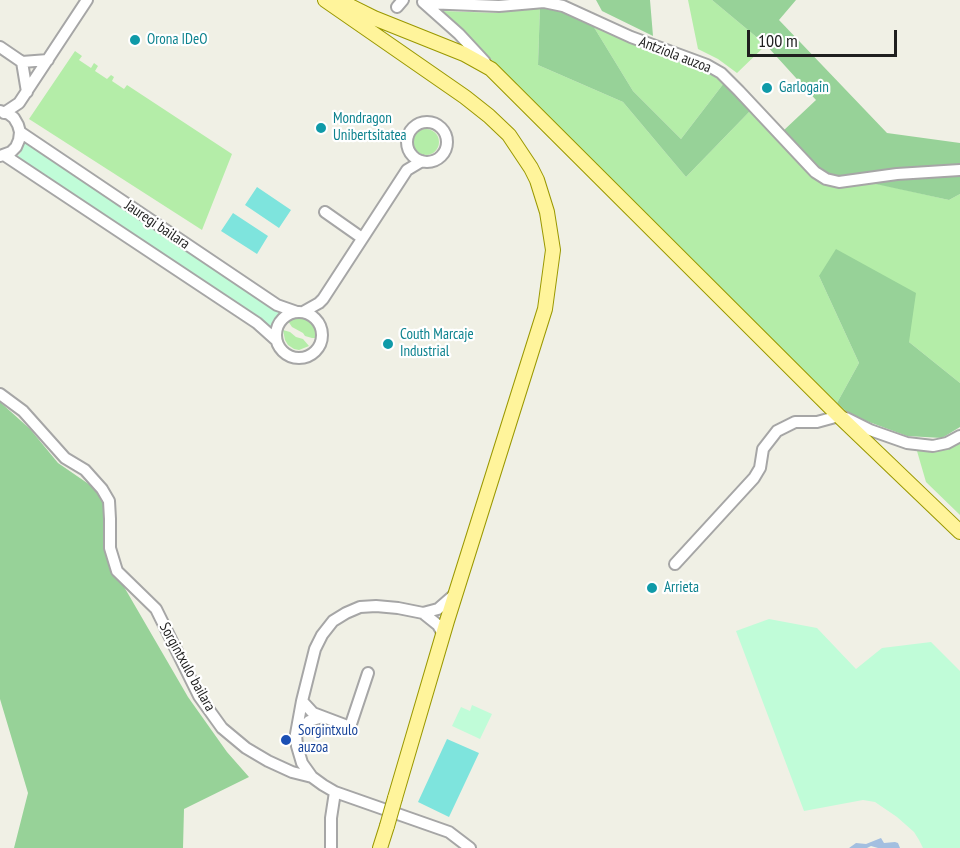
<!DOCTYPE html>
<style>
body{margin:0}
#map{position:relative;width:960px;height:848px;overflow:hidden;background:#f0f0e5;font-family:"PT Sans Narrow",sans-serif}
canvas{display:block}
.scale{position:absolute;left:747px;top:30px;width:150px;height:27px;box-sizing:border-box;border:3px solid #1f1f1f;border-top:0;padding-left:8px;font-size:18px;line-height:21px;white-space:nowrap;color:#1f1f1f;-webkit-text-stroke:4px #fff;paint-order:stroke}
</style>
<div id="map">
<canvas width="960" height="848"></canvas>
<div class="scale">100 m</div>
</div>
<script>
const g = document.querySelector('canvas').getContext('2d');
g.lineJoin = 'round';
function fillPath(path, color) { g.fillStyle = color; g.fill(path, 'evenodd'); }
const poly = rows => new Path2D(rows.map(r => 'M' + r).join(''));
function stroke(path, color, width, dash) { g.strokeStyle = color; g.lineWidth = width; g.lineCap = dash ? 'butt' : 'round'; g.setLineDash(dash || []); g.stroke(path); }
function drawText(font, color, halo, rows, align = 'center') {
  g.font = font + ' "PT Sans Narrow",sans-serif'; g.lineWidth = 4.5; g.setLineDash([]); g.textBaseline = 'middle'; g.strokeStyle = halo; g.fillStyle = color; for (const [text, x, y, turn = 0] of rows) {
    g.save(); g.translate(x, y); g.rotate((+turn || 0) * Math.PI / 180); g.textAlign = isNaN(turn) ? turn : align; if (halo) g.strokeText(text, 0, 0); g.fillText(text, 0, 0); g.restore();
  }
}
fillPath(poly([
 [688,0,712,0,766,45,737,73,718,59,698,49],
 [540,6,538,65,623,102,686,177,751,110,812,175,836,188,870,182,949,200,960,194,960,383,909,342,819,276,859,363,837,403,728,296,443,11,497,13],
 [592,24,648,50,701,68,724,83,681,139,633,91],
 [75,51,82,56,79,60,91,68,94,63,98,66,95,71,107,79,111,75,114,77,112,81,124,89,127,85,232,154,202,230,29,119],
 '413 142a13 13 0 1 1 26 0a13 13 0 1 1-26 0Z',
 [298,317,304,317,313,324,317,335,316,338,312,338,305,336,303,333,292,327,288,321],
 [283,330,290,332,296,337,303,339,309,346,299,350,294,349,288,345,285,340],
 [960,442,960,515,926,482,917,451,947,450]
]), '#b4eda8');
fillPath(poly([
 [596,0,650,0,653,36,602,11],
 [712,0,796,0,779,20,887,133,960,143,960,194,949,200,830,174,816,166,783,131,816,100,766,45],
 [540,6,563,10,592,24,633,91,681,139,724,83,751,110,686,177,623,102,538,65],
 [836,249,916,293,909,342,960,383,960,427,942,438,907,436,850,415,837,403,859,363,819,276],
 [0,402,30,429,58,463,93,487,104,502,116,573,188,697,227,752,249,777,184,809,183,848,14,848,28,793,0,699]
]), '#97d298');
fillPath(poly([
 [25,142,281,311,273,321,271,328,14,159,20,154],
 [769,619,817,628,856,669,882,648,931,642,960,671,960,848,923,848,919,840,914,832,897,817,875,802,863,800,804,811,736,631],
 [472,705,492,714,480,739,452,726,461,707,470,711]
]), '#c0fcd8');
fillPath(poly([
 [257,187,291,210,279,228,245,205],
 [233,213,268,236,257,254,221,231],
 [447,739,479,753,449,817,418,802]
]), '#7ee4dd');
fillPath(poly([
 [881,838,884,843,895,842,898,843,900,848,878,848,871,846,867,848,849,848,856,843,866,844]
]), '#a3bfe0');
const minor = poly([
 [423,2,459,34,485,62],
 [425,3,499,6,544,2,563,6,631,37,707,65,721,73,739,91,815,172,826,179,839,182,897,174,960,170],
 [397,7,403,0],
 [0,47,22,62,48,60],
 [22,62,27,92],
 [4,113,19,103,87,0],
 '407 142a20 20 0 1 1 40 0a20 20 0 1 1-40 0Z',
 [20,132,277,305,297,312],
 [4,155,257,323,276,340],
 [0,156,11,152,16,147,19,140,20,132,18,125,14,118,9,114,0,111],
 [325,212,362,238],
 '276 335a23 23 0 1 1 46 0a23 23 0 1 1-46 0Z',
 [303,312,319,303,323,299,407,170,422,161],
 [0,394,23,411,65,458,85,470,102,489,109,501,110,519,110,548,117,571,156,609,199,696,222,728,246,748,268,761,292,772,312,777],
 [675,564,754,478,760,468,763,449,777,431,795,422,817,422,839,416,846,418,870,430,907,443,933,446,947,443,960,436],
 [454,595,438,609,423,613,398,608,376,606,360,607,346,613,333,621,322,635,315,649,302,701,296,734,297,746,302,763,312,777,323,785,335,792,449,832,470,848],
 [423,613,438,625,443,634],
 [302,701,313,713,350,727,368,673],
 [296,734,309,721,323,717],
 [331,848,331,818,335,792]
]);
const major = poly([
 [325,0,465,97,489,116,509,135,531,168,537,180,547,212,553,250,545,309,447,621,395,798],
 [338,0,374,18,464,54,491,69,839,416,960,532],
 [380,848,387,826]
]);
stroke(minor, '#a6a6a6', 14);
stroke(major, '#9a9800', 16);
stroke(minor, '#fff', 10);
stroke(major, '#fff49b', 14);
const majorBridge = poly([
 [387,826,395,798]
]);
stroke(majorBridge, '#9a9800', 16, []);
stroke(majorBridge, '#fff49b', 14);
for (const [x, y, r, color] of [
 [135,40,6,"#0f9aa8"],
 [767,88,6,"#0f9aa8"],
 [321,128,6,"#0f9aa8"],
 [388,344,6,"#0f9aa8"],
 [652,588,6,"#0f9aa8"],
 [286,740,6,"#1a4fb4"]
]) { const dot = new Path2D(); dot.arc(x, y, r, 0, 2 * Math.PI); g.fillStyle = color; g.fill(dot); stroke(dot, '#fff', 2); }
drawText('15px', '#0d838f', '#fff', [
 ["Orona IDeO",147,40],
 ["Garlogain",779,88],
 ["Mondragon",333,119],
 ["Unibertsitatea",333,136],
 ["Couth Marcaje",400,335],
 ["Industrial",400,352],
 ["Arrieta",664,588]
], 'left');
drawText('15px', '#1f1f1f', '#fff', [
 ["Antziola auzoa",675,55,21],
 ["Jauregi bailara",157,225,34],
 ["Sorgintxulo bailara",187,667,61]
]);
drawText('15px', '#164399', '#fff', [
 ["Sorgintxulo",298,731],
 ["auzoa",298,748]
], 'left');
</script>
